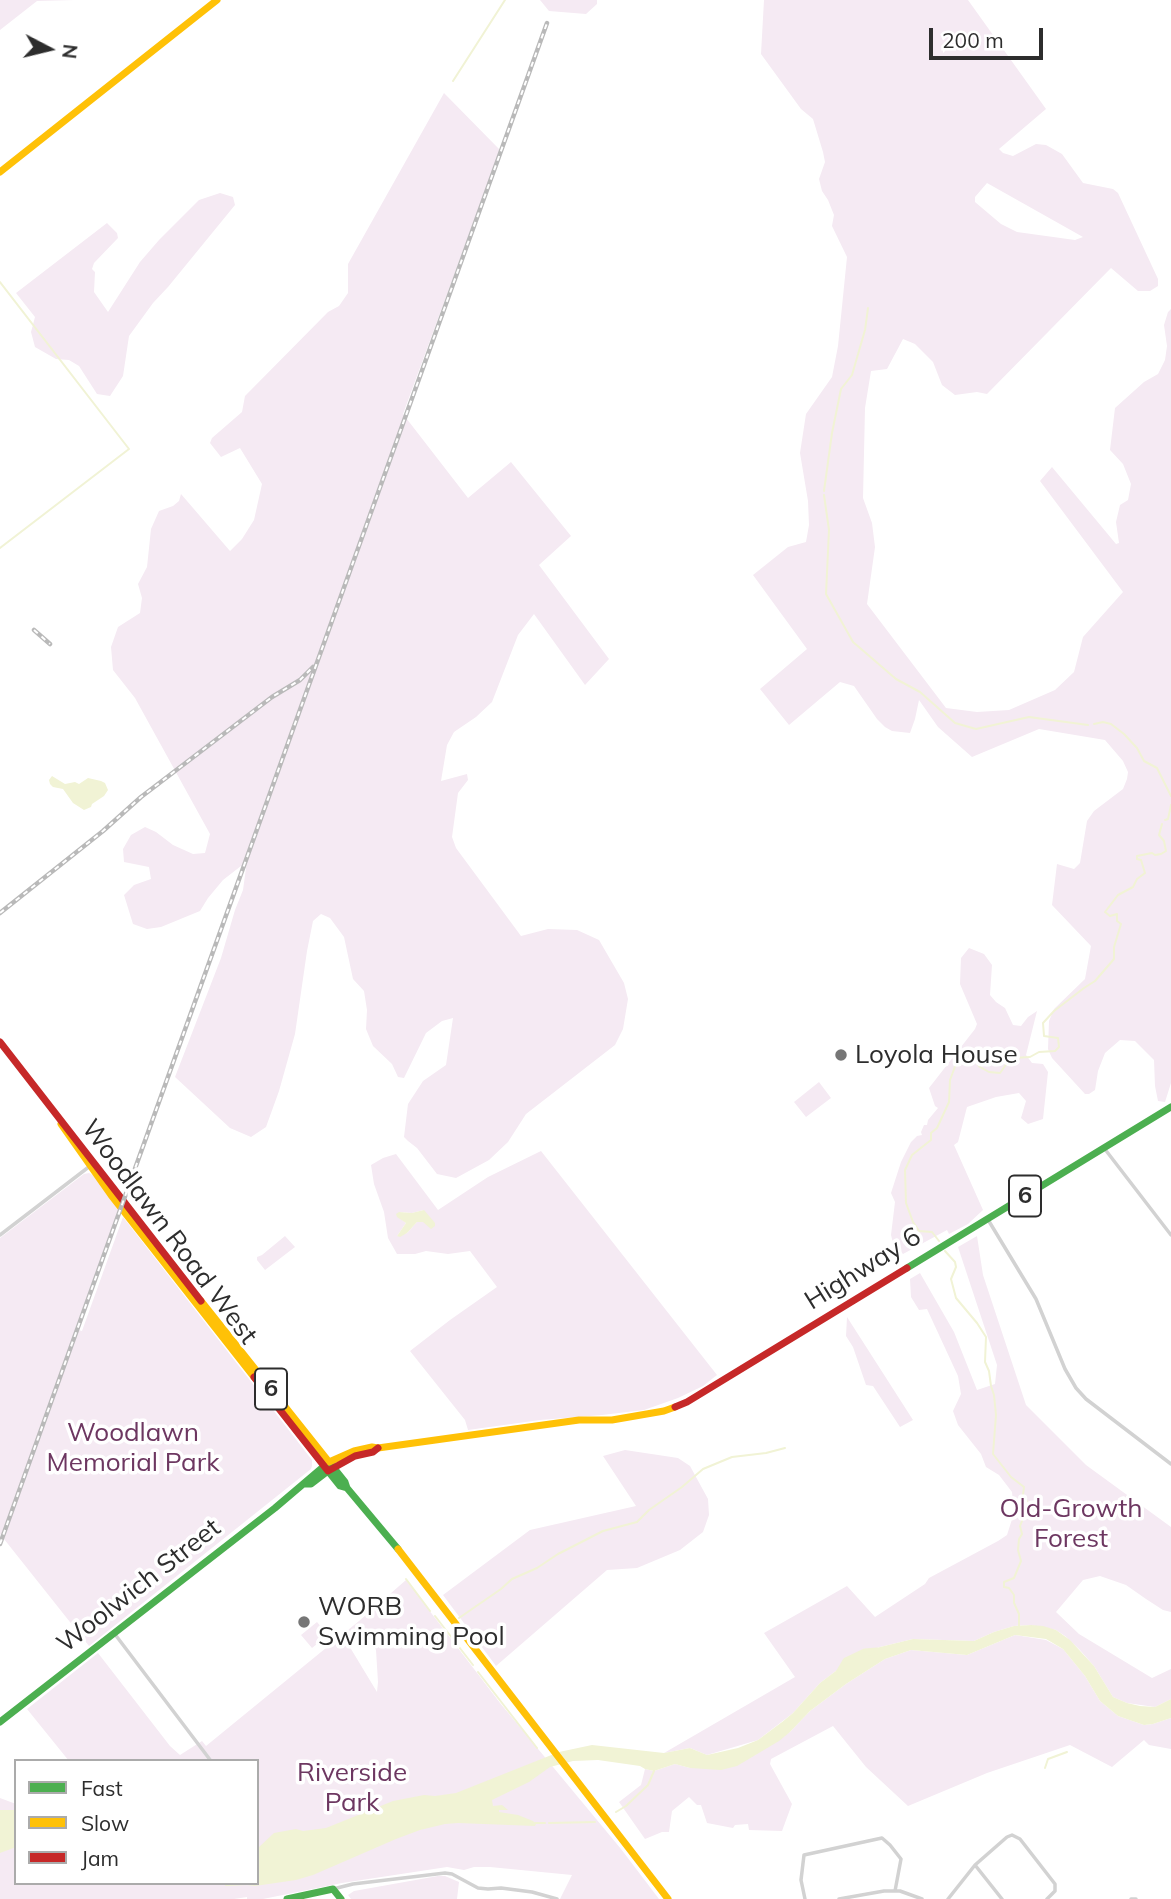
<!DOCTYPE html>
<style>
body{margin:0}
#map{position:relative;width:1171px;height:1899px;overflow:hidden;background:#fff;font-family:Mulish,sans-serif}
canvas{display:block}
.legend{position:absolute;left:14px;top:1759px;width:245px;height:126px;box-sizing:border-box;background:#fff;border:2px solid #ababab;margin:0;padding:9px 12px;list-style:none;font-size:21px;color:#2d2d2d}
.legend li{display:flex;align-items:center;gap:14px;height:35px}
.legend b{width:35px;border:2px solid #ababab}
.north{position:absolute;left:14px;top:14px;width:70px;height:70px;-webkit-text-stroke:5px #fff;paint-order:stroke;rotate:97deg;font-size:19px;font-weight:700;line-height:28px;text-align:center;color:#2d2d2d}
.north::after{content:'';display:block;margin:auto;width:24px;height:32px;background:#2d2d2d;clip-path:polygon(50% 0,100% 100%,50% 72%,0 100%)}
.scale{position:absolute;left:929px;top:28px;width:114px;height:32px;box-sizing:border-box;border:4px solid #2d2d2d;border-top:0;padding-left:9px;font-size:21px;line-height:24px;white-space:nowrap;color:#2d2d2d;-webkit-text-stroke:5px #fff;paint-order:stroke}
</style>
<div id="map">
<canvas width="1171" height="1899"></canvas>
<ul class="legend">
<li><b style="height:9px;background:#4caf50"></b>Fast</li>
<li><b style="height:9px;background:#ffc107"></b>Slow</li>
<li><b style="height:9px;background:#c62828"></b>Jam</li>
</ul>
<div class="north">N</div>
<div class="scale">200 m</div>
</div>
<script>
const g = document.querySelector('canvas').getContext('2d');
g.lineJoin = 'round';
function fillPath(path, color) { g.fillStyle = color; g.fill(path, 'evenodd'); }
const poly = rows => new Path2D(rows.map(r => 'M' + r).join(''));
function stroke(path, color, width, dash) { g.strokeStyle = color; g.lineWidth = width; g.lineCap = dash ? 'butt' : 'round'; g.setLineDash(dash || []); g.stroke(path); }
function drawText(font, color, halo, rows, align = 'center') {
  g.font = font + ' Mulish,sans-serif'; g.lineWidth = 7; g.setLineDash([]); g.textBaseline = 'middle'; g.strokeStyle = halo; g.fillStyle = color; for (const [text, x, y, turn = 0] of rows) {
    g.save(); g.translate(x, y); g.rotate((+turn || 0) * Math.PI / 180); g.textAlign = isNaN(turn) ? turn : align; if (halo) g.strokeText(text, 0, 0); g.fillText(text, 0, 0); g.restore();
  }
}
fillPath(poly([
 [0,0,75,0,37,1,0,30],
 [540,0,597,0,597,4,586,14,549,11],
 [764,0,968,0,1046,109,999,149,1003,153,1013,156,1036,144,1046,145,1062,154,1083,183,1113,189,1118,193,1158,279,1158,286,1150,291,1138,291,1111,268,987,394,977,392,955,395,942,385,933,362,915,344,903,339,887,369,871,371,865,408,863,498,872,523,875,547,867,604,946,708,977,712,1009,710,1055,690,1074,672,1083,637,1123,592,1040,481,1052,467,1116,544,1119,543,1116,522,1120,505,1128,500,1131,484,1123,464,1110,450,1115,408,1144,382,1158,374,1165,360,1167,346,1164,325,1168,312,1171,309,1171,1083,1165,1102,1158,1101,1155,1086,1154,1060,1135,1041,1120,1040,1105,1053,1098,1071,1095,1090,1089,1094,1085,1094,1052,1058,1048,1049,1049,1021,1054,1009,1085,979,1091,946,1052,905,1057,864,1074,869,1080,863,1087,821,1094,811,1123,789,1127,779,1128,772,1123,761,1105,740,1039,729,972,757,938,727,919,700,915,719,910,733,892,731,885,727,877,719,854,686,840,682,789,725,760,689,807,649,753,575,788,547,806,542,809,525,808,501,800,453,806,414,832,377,838,346,847,257,832,226,834,215,828,200,822,191,819,179,825,162,823,152,813,119,801,109,761,54],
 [987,183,1083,237,1075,240,1017,232,1001,224,975,202,975,197],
 [444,93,500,150,403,414,468,498,511,462,571,536,539,565,609,659,585,685,534,614,518,635,492,702,476,717,454,732,447,745,441,781,467,774,468,780,458,793,452,837,456,848,521,936,548,929,577,930,599,940,624,983,628,999,623,1029,615,1045,526,1114,508,1142,489,1160,456,1178,437,1174,417,1148,408,1141,404,1137,408,1104,423,1081,446,1065,453,1018,442,1021,426,1033,404,1078,398,1077,392,1064,373,1046,366,1029,367,1010,364,991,353,979,344,937,330,918,321,914,313,921,307,951,295,1034,279,1091,266,1127,251,1137,230,1128,175,1077,221,958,235,910,243,890,246,868,241,866,223,880,208,898,200,911,161,927,147,929,133,924,124,895,134,885,151,879,149,867,124,862,123,849,131,835,145,827,156,832,173,845,193,854,205,853,210,834,135,698,113,670,111,647,118,627,140,613,142,598,138,584,147,567,151,529,159,511,173,506,179,501,181,494,230,551,242,539,254,520,262,484,240,448,221,457,210,443,212,438,242,412,245,396,328,312,339,306,348,293,348,264],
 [220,193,233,197,235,205,168,287,153,303,129,336,123,376,110,396,97,394,79,366,69,360,56,359,35,347,31,332,35,317,16,293,107,223,117,233,118,238,94,263,92,269,95,272,94,292,108,312,140,262,159,240,199,200],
 [969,948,984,954,992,965,990,995,996,1002,1005,1008,1013,1025,1021,1026,1028,1017,1037,1011,1026,1055,1032,1063,1043,1064,1048,1072,1043,1119,1028,1124,1021,1118,1026,1101,1019,1093,996,1097,967,1107,958,1142,954,1145,983,1210,968,1224,949,1234,947,1230,903,1254,893,1243,891,1235,895,1202,891,1193,901,1162,911,1142,917,1136,922,1135,921,1132,924,1125,927,1125,928,1120,938,1108,935,1106,929,1088,975,1029,977,1024,960,984,961,958],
 [819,1082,831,1098,806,1117,794,1102],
 [541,1151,717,1375,703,1386,678,1398,644,1410,602,1415,540,1420,468,1430,465,1420,410,1351,450,1320,497,1287,470,1251,448,1254,426,1251,415,1254,397,1254,388,1238,384,1212,374,1184,371,1165,383,1158,396,1154,438,1210,488,1177],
 [424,1210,423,1222,417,1222,407,1233,397,1236,406,1223,401,1219,399,1212,412,1213],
 [89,1173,94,1176,119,1210,75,1329,82,1331,123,1217,312,1460,312,1466,311,1469,89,1646,0,1534,0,1238,84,1174],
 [285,1236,295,1247,265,1270,257,1260,257,1257,262,1255],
 [977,1236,983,1275,1026,1405,1086,1465,1171,1527,1171,1612,1163,1610,1146,1599,1126,1585,1100,1576,1083,1580,1056,1612,1079,1634,1152,1678,1171,1669,1171,1699,1155,1707,1127,1703,1113,1697,1094,1666,1079,1649,1065,1636,1056,1630,1031,1625,1014,1626,994,1632,974,1641,913,1639,880,1647,854,1657,820,1683,793,1713,758,1740,707,1755,690,1748,664,1753,795,1677,764,1633,847,1586,875,1617,925,1584,929,1578,998,1541,1007,1535,1014,1513,1012,1492,999,1475,986,1467,981,1454,958,1425,953,1411,961,1394,958,1376,927,1309,919,1310,911,1297,910,1279,920,1273,954,1332,977,1390,995,1384,997,1365,958,1247],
 [847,1317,913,1420,900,1427,873,1386,866,1385,853,1347,846,1336],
 [625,1450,678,1458,690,1466,708,1499,709,1515,703,1532,680,1550,637,1568,607,1570,496,1666,443,1595,530,1530,636,1506,603,1456],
 [406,1580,500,1703,621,1849,659,1899,560,1899,572,1875,490,1867,474,1867,464,1870,447,1867,342,1883,263,1899,247,1899,247,1897,234,1899,0,1899,0,1798,16,1804,16,1883,257,1883,257,1761,69,1761,27,1709,98,1653,170,1746,180,1755,202,1741,206,1746,359,1621],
 [363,1631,367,1632,376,1650,378,1682,377,1692,348,1644],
 [317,1622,328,1635,312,1648,301,1635],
 [1015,1635,1046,1640,1063,1649,1085,1676,1100,1701,1118,1716,1144,1725,1153,1724,1171,1718,1171,1749,1149,1745,1144,1740,1112,1767,1070,1745,987,1773,908,1806,866,1767,833,1726,771,1759,770,1764,792,1804,782,1831,749,1830,748,1824,735,1825,733,1828,707,1823,701,1805,697,1805,689,1797,672,1811,669,1832,662,1832,645,1839,619,1802,641,1785,645,1769,654,1771,675,1764,690,1768,790,1732,810,1711,846,1684,885,1659,911,1650,967,1655],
 [438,1876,445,1876,459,1882,457,1899,351,1899,348,1895,354,1891]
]), '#f5eaf3');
fillPath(poly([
 [52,776,65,784,75,782,79,784,88,778,101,781,105,783,108,790,104,796,92,804,91,807,84,810,73,803,63,789,53,787,50,784,49,780],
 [424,1210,435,1223,435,1226,431,1229,423,1222,417,1222,407,1233,400,1237,397,1236,406,1223,397,1217,396,1214,399,1212,412,1213],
 [1031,1625,1043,1626,1056,1630,1070,1640,1094,1666,1113,1697,1127,1703,1140,1706,1155,1707,1171,1699,1171,1718,1153,1724,1144,1725,1118,1716,1100,1701,1085,1676,1063,1649,1046,1639,1015,1635,967,1655,911,1650,885,1659,846,1684,810,1711,790,1732,779,1741,737,1766,721,1770,690,1768,675,1764,654,1771,645,1769,640,1766,598,1760,573,1761,550,1767,529,1782,492,1800,493,1806,502,1805,508,1810,499,1810,499,1812,518,1815,533,1821,536,1824,535,1826,458,1823,445,1824,420,1830,396,1839,313,1875,296,1880,255,1886,247,1885,226,1886,222,1883,257,1883,257,1849,274,1833,296,1829,303,1831,326,1828,393,1801,424,1795,435,1796,456,1793,559,1752,592,1745,664,1753,690,1748,707,1755,738,1748,758,1740,782,1722,793,1713,820,1683,854,1657,880,1647,913,1639,974,1641,994,1632,1014,1626],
 [0,1810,16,1810,16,1847,0,1853]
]), '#f1f3d5');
stroke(poly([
 [453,81,505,0],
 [0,282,129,449,0,548],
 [824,491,832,433,841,389,852,375,865,330,868,308],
 [824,495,829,530,826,594,853,642,896,679,920,692,955,723,976,729,1029,717,1088,725],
 [1094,724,1103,722,1111,724,1124,734,1137,748,1144,761,1157,768,1171,796],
 [1165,820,1168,819,1171,805],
 [939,1241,932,1232,919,1231,913,1222,906,1203,905,1170,912,1155,931,1140,931,1133,937,1128,949,1102,950,1080,956,1064,960,1058,969,1054,980,1067,989,1072,1000,1073,1010,1059,1013,1058,1030,1057,1039,1052,1055,1051,1059,1047,1058,1038,1044,1036,1043,1023,1054,1011,1084,988,1095,981,1114,959,1114,947,1121,924,1117,921,1117,914,1110,916,1105,912,1118,895,1133,887,1137,879,1145,873,1141,860,1137,859,1137,856,1152,853,1155,855,1161,854,1166,851,1164,841,1159,835,1162,824],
 [945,1251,955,1262,956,1267,951,1279,956,1298,977,1323,986,1337,985,1362,989,1371,991,1386,994,1395,996,1415,993,1454,1011,1477,1024,1487,1023,1495,1031,1507,1021,1517,1022,1521,1020,1526,1022,1534,1019,1539,1018,1550,1021,1561,1014,1578,1004,1582,1004,1587,1009,1588,1014,1595,1014,1603,1019,1614,1019,1627],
 [406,1579,430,1611],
 [435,1616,473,1665],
 [459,1618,501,1589,512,1579,537,1568,558,1554,603,1531,637,1522,649,1510,682,1487,703,1469,732,1457,766,1453,785,1448],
 [478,1672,537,1748],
 [1045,1768,1048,1759,1067,1752],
 [616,1812,626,1806,648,1785,654,1771],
 [535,1823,545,1823],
 [549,1823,595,1822]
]), '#f1f3d5', 2);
stroke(poly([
 [839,1673,846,1661,865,1652,877,1651]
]), '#f1f3d5', 7);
stroke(poly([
 [1104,1148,1171,1235],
 [987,1218,1036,1299,1065,1369,1076,1388,1086,1399,1171,1464],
 [0,1235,90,1166],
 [114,1633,211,1761],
 [975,1865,1002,1899],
 [333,1889,353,1884,445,1873,452,1874,478,1888,488,1889,501,1888,532,1892,557,1899],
 [805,1899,801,1880,804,1855,882,1838,890,1845,901,1859,895,1891],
 [839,1899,884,1891,900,1891,922,1899],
 [948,1899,975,1865,1007,1837,1012,1835,1020,1839,1055,1884,1055,1891,1047,1899],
 [1131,1899,1136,1899]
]), '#d2d2d2', 3.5);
stroke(poly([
 [907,1268,1171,1107],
 [305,1484,311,1484,328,1471,340,1486,347,1488],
 [0,1722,275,1508,329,1462,345,1482,347,1488,398,1549],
 [287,1899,333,1889,341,1899]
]), '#4caf50', 7);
stroke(poly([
 [0,172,217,0],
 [61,1124,111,1195,254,1377],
 [201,1301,329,1462,354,1451,372,1447,378,1448,579,1420,612,1420,664,1411,675,1407],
 [398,1549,668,1899]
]), '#ffc107', 7);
stroke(poly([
 [0,1042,201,1301],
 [254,1377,328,1471,355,1456,373,1452,378,1448],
 [675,1407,687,1402,907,1268]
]), '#c62828', 7);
const rail = poly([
 [34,630,50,644],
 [0,913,103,831,141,797,272,697,300,680,313,667],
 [0,1544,547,23]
]);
stroke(rail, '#b9b9b9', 4.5);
stroke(rail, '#fff', 2, [5]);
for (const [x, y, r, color] of [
 [841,1055,7,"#767676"],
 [304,1622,7,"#767676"]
]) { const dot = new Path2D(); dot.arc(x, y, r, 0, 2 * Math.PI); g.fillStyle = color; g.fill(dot); stroke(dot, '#fff', 2.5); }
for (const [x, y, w] of [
 [1025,1196,32],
 [271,1389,32]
]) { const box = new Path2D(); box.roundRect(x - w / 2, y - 20.5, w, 41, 5); g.fillStyle = '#fff'; g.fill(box); stroke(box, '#2d2d2d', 2); }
drawText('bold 24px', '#2d2d2d', null, [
 ["6",1025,1196],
 ["6",271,1389]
]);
drawText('26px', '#2d2d2d', '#fff', [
 ["Loyola House",855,1055],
 ["WORB",318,1607],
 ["Swimming Pool",318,1637]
], 'left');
drawText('26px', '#2d2d2d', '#fff', [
 ["Woodlawn Road West",169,1232,53],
 ["Highway 6",863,1269,-32],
 ["Woolwich Street",139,1586,-38]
]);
drawText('26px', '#6d3761', '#fff', [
 ["Woodlawn",133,1433],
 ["Memorial Park",133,1463],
 ["Old-Growth",1071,1509],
 ["Forest",1071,1539],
 ["Riverside",352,1773],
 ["Park",352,1803]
]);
</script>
